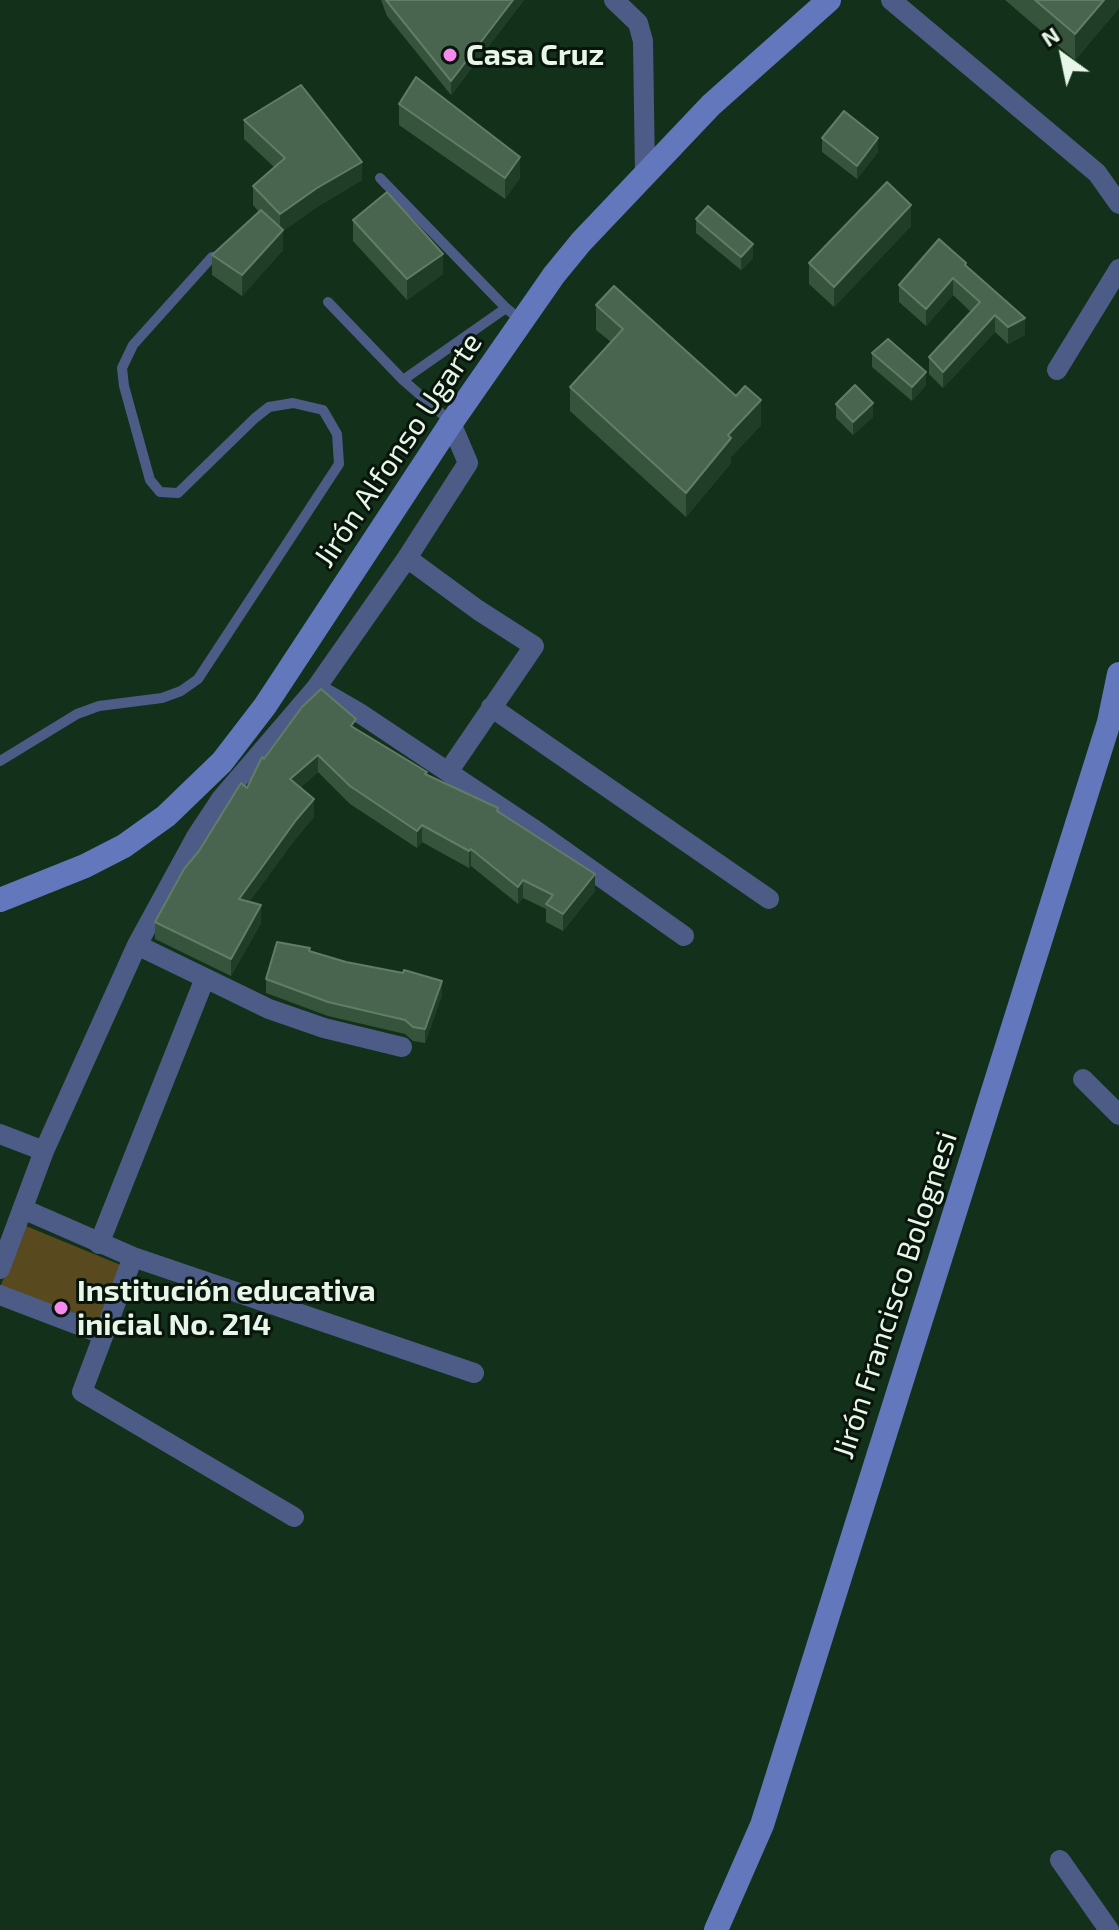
<!DOCTYPE html>
<meta charset="utf-8">
<style>
body{margin:0}
#map{position:relative;width:1119px;height:1930px;overflow:hidden;background:#13301a;font-family:"Exo 2",sans-serif}
canvas{display:block}
.north{position:absolute;left:1023px;top:16px;width:80px;height:80px;-webkit-text-stroke:6px #09150b;paint-order:stroke;rotate:327deg;font-size:22px;font-weight:700;line-height:32px;text-align:center;color:#e6f7e9}
.north::after{content:'';display:block;margin:auto;width:28px;height:36px;background:#e6f7e9;clip-path:polygon(50% 0,100% 100%,50% 72%,0 100%)}
</style>
<div id="map">
<canvas width="1119" height="1930"></canvas>
<div class="north">N</div>
</div>
<script>
const g = document.querySelector('canvas').getContext('2d');
g.lineJoin = 'round';
function fillPath(path, color) { g.fillStyle = color; g.fill(path, 'evenodd'); }
const poly = rows => new Path2D(rows.map(r => 'M' + r).join(''));
function stroke(path, color, width, dash) { g.strokeStyle = color; g.lineWidth = width; g.lineCap = dash ? 'butt' : 'round'; g.setLineDash(dash || []); g.stroke(path); }
function drawText(font, color, halo, rows, align = 'center') {
  g.font = font + ' "Exo 2",sans-serif'; g.lineWidth = 6; g.setLineDash([]); g.textBaseline = 'middle'; g.strokeStyle = halo; g.fillStyle = color; for (const [text, x, y, turn = 0] of rows) {
    g.save(); g.translate(x, y); g.rotate((+turn || 0) * Math.PI / 180); g.textAlign = isNaN(turn) ? turn : align; if (halo) g.strokeText(text, 0, 0); g.fillText(text, 0, 0); g.restore();
  }
}
fillPath(poly([
 [26,1226,123,1266,97,1327,0,1287]
]), '#58491f');
stroke(poly([
 [380,178,506,308,522,321],
 [328,302,403,380,450,421],
 [403,380,506,308],
 [0,761,77,714,99,706,162,698,181,691,198,679,339,464,337,434,323,410,293,403,269,407,255,418,178,493,160,492,150,480,124,386,122,368,133,345,212,257]
]), '#4d5c87', 10);
stroke(poly([
 [614,0,638,23,643,41,645,174],
 [891,0,1097,173,1119,204],
 [1057,370,1119,269],
 [407,558,478,610,534,646,448,772],
 [316,688,361,714,532,828,684,936],
 [491,707,769,899],
 [137,945,269,1009,324,1028,402,1047],
 [1083,1079,1119,1115],
 [0,1134,44,1151],
 [23,1209,133,1257,474,1373],
 [99,1244,205,978],
 [133,1257,82,1392,294,1517],
 [0,1269,44,1151,137,945,196,837,221,799,316,688,407,558,468,463,451,423],
 [0,1295,102,1334],
 [1060,1860,1109,1930]
]), '#4d5c87', 20);
stroke(poly([
 [0,900,85,866,124,846,166,816,222,762,265,706,451,423,554,275,581,242,711,105,829,0],
 [716,1930,762,1825,1109,722,1119,674]
]), '#6277bc', 24);
fillPath(poly([
 [381,0,524,0,451,95,387,16],
 [1005,0,1119,0,1119,8,1075,60],
 [399,104,520,178,505,199,399,125],
 [244,120,362,180,317,207,283,231,283,250,242,296,212,275,212,255,259,212,253,205,253,186,274,167,244,139],
 [822,138,878,152,857,179,822,152],
 [696,219,753,258,741,270,696,233],
 [353,220,443,274,407,300,353,241],
 [911,226,834,307,809,284,809,263],
 [966,266,1025,335,1008,344,995,332,943,388,929,374,929,357,971,312,953,295,926,326,899,302,899,285],
 [596,305,761,425,731,457,731,463,686,517,570,411,570,387,611,342,596,330],
 [872,353,926,385,912,401,872,367],
 [836,404,873,417,853,435,836,418],
 [356,729,427,775,498,812,595,891,563,931,546,922,546,909,523,898,518,904,471,866,469,868,422,842,417,848,350,804,318,772,300,788,314,817,296,838,249,902,261,923,231,976,155,939,155,922,199,851,247,788,264,759],
 [310,951,442,995,425,1043,413,1041,405,1034,328,1016,266,993,266,979]
]), '#36533c');
fillPath(poly([
 [513,0,524,0,451,95,451,81],
 [1104,0,1119,0,1119,8,1075,60,1075,34],
 [878,138,878,152,857,179,857,166],
 [520,157,520,178,505,199,505,178],
 [362,162,362,180,317,207,283,231,283,250,242,296,242,275,280,233,280,214,317,188],
 [911,205,911,226,834,307,834,287],
 [753,244,753,258,741,270,741,257],
 [443,254,443,274,407,300,407,279],
 [953,278,953,295,926,326,926,309],
 [995,315,995,332,943,388,943,372],
 [1025,318,1025,335,1008,344,1008,327],
 [926,372,926,385,912,401,912,387],
 [761,400,761,425,731,457,731,463,686,517,686,493,728,435],
 [873,403,873,417,853,435,853,422],
 [318,755,318,772,290,797,290,779],
 [314,799,314,817,296,838,239,916,239,899,296,820],
 [422,825,422,842,417,848,417,831],
 [471,849,471,866,469,868,469,851],
 [595,874,595,891,563,931,563,914],
 [523,880,523,898,518,904,518,887],
 [261,905,261,923,231,976,231,959],
 [442,981,442,995,425,1043,425,1029]
]), '#203e27');
const building = poly([
 [386,0,513,0,451,81,386,0],
 [1035,0,1104,0,1075,34,1035,0],
 [416,77,520,157,505,178,399,104,416,77],
 [301,85,362,162,317,188,280,214,253,186,285,158,244,120,301,85],
 [844,111,878,138,857,166,822,138,844,111],
 [887,182,911,205,834,287,809,263,887,182],
 [387,192,443,254,407,279,353,220,387,192],
 [708,206,753,244,741,257,696,219,708,206],
 [261,210,283,230,242,275,212,255,261,210],
 [939,239,966,263,965,265,1025,318,1008,327,995,315,943,372,929,357,980,302,953,278,926,309,899,285,939,239],
 [614,286,736,396,745,386,761,400,728,435,731,438,686,493,570,387,623,329,596,305,614,286],
 [888,339,926,372,912,387,872,353,888,339],
 [855,385,873,403,853,422,836,404,855,385],
 [321,689,356,719,351,726,427,772,425,774,498,808,497,811,595,874,563,914,546,904,553,895,523,880,518,887,471,849,469,851,422,825,417,831,350,786,318,755,290,779,314,799,296,820,239,899,261,905,231,959,155,922,184,869,199,851,241,783,247,788,262,757,264,759,302,707,321,689],
 [277,942,310,948,309,951,346,962,403,973,404,970,442,981,425,1029,413,1027,405,1020,328,1002,266,979,277,942]
]);
fillPath(building, '#49654f');
stroke(building, '#627c67', 2);
for (const [x, y, r, color] of [
 [450,55,8,"#f589ee"],
 [61,1308,8,"#f589ee"]
]) { const dot = new Path2D(); dot.arc(x, y, r, 0, 2 * Math.PI); g.fillStyle = color; g.fill(dot); stroke(dot, '#09150b', 3); }
drawText('bold 30px', '#e6f7e9', '#09150b', [
 ["Casa Cruz",466,55],
 ["Institución educativa",77,1291],
 ["inicial No. 214",77,1325]
], 'left');
drawText('30px', '#e6f7e9', '#09150b', [
 ["Jirón Alfonso Ugarte",398,450,-56],
 ["Jirón Francisco Bolognesi",895,1295,-72]
]);
</script>
